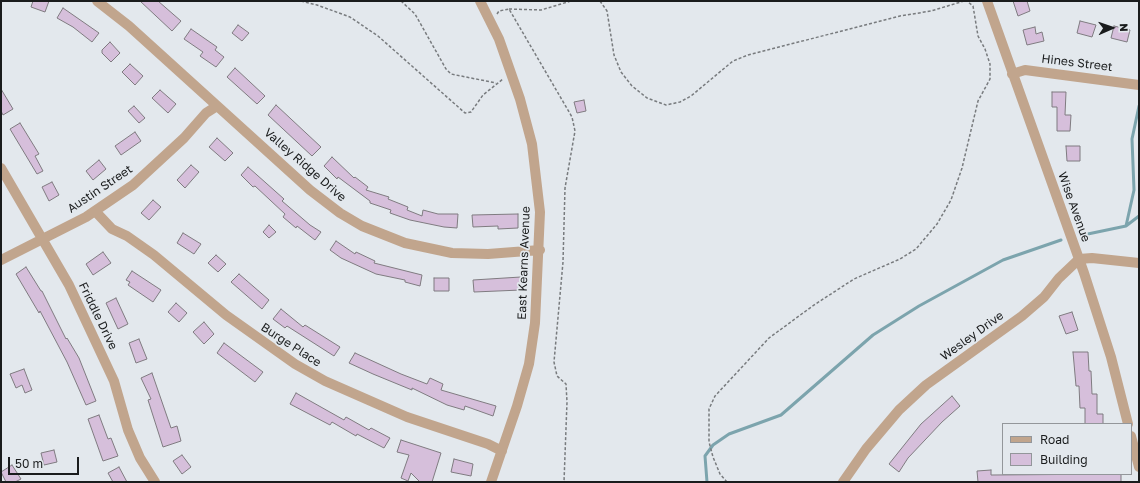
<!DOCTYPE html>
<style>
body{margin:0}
#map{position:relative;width:1140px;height:483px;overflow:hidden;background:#e3e8ed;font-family:"Golos Text",sans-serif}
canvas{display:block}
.frame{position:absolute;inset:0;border:2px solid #1a1c1d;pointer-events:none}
.legend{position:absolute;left:1002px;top:423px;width:130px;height:52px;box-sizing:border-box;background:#e3e8ed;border:1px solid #93969a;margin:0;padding:5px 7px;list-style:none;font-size:12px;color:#1a1c1d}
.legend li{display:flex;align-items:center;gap:8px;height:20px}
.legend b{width:20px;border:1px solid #93969a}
.north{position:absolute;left:1092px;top:8px;width:40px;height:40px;-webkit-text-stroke:3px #e3e8ed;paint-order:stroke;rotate:88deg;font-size:11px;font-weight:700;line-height:16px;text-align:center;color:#1a1c1d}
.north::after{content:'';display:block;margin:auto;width:14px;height:18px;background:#1a1c1d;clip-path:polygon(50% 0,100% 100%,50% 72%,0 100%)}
.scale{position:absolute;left:8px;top:457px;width:71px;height:18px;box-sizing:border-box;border:2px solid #1a1c1d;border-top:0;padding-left:5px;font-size:12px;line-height:14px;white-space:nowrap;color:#1a1c1d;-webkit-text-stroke:3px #e3e8ed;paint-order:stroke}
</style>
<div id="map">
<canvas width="1140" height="483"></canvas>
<div class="frame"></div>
<ul class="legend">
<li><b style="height:5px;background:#c1a58d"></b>Road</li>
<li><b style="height:11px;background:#d6bfdb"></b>Building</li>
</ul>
<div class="north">N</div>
<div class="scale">50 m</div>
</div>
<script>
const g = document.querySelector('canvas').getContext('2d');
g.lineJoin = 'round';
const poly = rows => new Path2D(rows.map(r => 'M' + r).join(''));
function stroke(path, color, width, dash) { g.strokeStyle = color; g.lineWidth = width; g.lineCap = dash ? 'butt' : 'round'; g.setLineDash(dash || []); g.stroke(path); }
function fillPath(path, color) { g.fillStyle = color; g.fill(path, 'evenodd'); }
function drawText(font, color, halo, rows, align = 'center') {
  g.font = font + ' "Golos Text",sans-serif'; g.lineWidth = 3.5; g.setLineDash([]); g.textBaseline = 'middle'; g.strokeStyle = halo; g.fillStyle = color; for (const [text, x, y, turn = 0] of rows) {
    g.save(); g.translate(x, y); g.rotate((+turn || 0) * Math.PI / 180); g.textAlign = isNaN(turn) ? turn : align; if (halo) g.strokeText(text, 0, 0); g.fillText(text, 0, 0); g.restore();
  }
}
stroke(poly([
 [1126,226,1134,190,1132,139,1139,106],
 [1083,235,1126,226,1139,216],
 [707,482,705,456,713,445,729,434,781,415,873,335,919,306,1003,260,1061,240]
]), '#7ca4ad', 3);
const building = poly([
 [33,1,49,1,45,12,31,7,33,1],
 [140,1,158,1,181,21,172,31,140,1],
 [1013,1,1027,1,1030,11,1018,16,1013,1],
 [63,8,99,33,92,42,73,27,57,18,63,8],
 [1080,21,1096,25,1092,37,1077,33,1080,21],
 [238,25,249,33,242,41,232,33,238,25],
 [1114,26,1130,30,1127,42,1111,38,1114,26],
 [1035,27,1036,34,1042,32,1044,41,1027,45,1023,30,1035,27],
 [191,29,217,47,215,50,224,57,216,67,200,56,203,52,184,39,191,29],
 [110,42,120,53,111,62,102,53,102,50,110,42],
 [130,64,143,76,135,85,122,72,130,64],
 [235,68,265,96,257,104,227,77,235,68],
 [1,89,13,109,3,115,1,111,1,89],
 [160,90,176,104,168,113,152,98,160,90],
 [1052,92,1066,92,1065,115,1071,115,1070,131,1057,131,1057,107,1052,107,1052,92],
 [584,100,586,111,577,113,574,102,584,100],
 [276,105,321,147,312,156,268,115,276,105],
 [134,106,145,118,139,123,128,111,134,106],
 [20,123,39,154,35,156,43,171,37,174,10,129,20,123],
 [135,132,141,141,121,155,115,146,135,132],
 [217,138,233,153,225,161,209,147,217,138],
 [1066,146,1080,146,1080,161,1067,161,1066,146],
 [332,157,354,178,355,177,368,187,366,190,389,197,388,199,408,207,407,210,422,216,423,210,438,214,458,214,457,228,444,227,410,220,390,213,391,210,370,203,370,201,338,177,337,179,324,166,332,157],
 [99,160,106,169,93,180,86,171,99,160],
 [191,165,199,172,185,188,177,180,191,165],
 [248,167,284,199,282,201,310,225,321,232,315,240,297,226,296,228,283,217,285,214,255,186,253,187,241,175,248,167],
 [52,182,59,195,49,201,42,187,52,182],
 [153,200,161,207,149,220,141,213,153,200],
 [518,214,518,228,498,229,498,226,473,227,472,215,518,214],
 [269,225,276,232,269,238,263,232,269,225],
 [183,233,201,244,194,254,177,243,183,233],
 [336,241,355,254,356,252,375,261,374,263,422,275,420,286,405,282,405,280,376,274,341,258,330,250,336,241],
 [103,252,111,263,93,275,86,264,103,252],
 [216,255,226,264,218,272,208,263,216,255],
 [26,267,41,291,42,291,66,339,67,338,79,358,96,401,86,405,67,362,40,311,39,313,16,274,26,267],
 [132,271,161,290,153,302,128,285,130,282,126,280,132,271],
 [239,274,269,300,262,309,231,282,239,274],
 [521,277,521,290,474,292,473,280,521,277],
 [434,278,449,278,449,291,434,291,434,278],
 [116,298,128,324,118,329,106,303,116,298],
 [176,303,187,313,179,322,168,312,176,303],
 [281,309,303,327,305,325,340,347,334,356,287,326,285,328,273,319,281,309],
 [1072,312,1078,330,1066,334,1059,316,1072,312],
 [204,322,214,334,204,344,193,332,204,322],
 [139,339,147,359,136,363,129,343,139,339],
 [224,343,263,372,255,382,217,353,224,343],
 [1073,352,1088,352,1089,371,1091,371,1092,394,1097,394,1097,414,1103,414,1103,424,1085,424,1085,408,1080,408,1079,386,1076,386,1073,352],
 [355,353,401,374,427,384,430,378,443,384,441,390,496,406,493,416,465,406,464,410,447,405,412,388,412,390,373,374,349,363,355,353],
 [24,369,32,390,25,393,22,385,16,388,10,374,24,369],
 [152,373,171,428,177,426,181,441,163,447,148,400,151,399,141,378,152,373],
 [296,393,344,420,346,417,369,430,371,428,390,438,384,448,357,434,356,436,332,422,330,425,290,404,296,393],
 [952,396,960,406,942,422,908,458,899,472,889,464,921,424,952,396],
 [99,415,108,439,111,438,118,456,103,461,88,419,99,415],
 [401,440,441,453,432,482,420,482,411,473,408,481,401,478,409,455,397,452,401,440],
 [54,450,57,462,44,465,41,453,54,450],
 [182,455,191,467,182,474,173,461,182,455],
 [454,459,473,464,471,476,451,472,454,459],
 [12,465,21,479,15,482,6,482,1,472,12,465],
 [119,467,127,482,113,482,108,473,119,467],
 [991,470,991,475,1121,474,1121,482,978,482,977,471,991,470]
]);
fillPath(building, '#d6bfdb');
stroke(building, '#7f7b80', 1);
stroke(poly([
 [301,1,317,5,350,17,378,36,465,113,471,112,483,95,503,79],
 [401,1,415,14,446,69,451,74,496,83],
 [600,1,607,11,614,55,621,72,632,86,647,98,666,105,680,102,691,96,733,61,748,55,900,16,931,11,964,1],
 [509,9,541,10,571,1],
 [497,14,499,11,509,9,572,117,575,131,565,188,563,262,554,362,557,376,566,384,567,402,564,482],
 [727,482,720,474,713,457,709,442,709,409,715,396,769,338,814,305,854,279,900,259,916,249,937,224,951,200,962,168,978,101,990,79,990,64,985,49,978,36,973,6,967,1]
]), '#787b7e', 1.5, [3, 2]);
stroke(poly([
 [97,1,129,26,310,190,340,213,362,226,405,243,452,253,488,254,540,250],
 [480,1,499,39,520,99,532,144,540,212,535,323,529,364,517,406,491,482],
 [987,1,1084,273,1111,357,1128,424],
 [1012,74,1025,70,1139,85],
 [1,168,69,285,114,381,128,430,140,458,155,482],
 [95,211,112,229,127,236,154,255,226,315,295,364,325,381,407,417,488,444,502,451],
 [1,260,86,217,133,185,184,138,206,113,217,106],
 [1131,436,1139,467],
 [843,482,866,449,899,410,926,385,1022,316,1044,297,1059,278,1079,259,1092,258,1139,263]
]), '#c1a58d', 10);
drawText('12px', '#1a1c1d', '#e3e8ed', [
 ["Hines Street",1077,63,7],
 ["Valley Ridge Drive",305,165,41],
 ["Austin Street",100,189,-34],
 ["Wise Avenue",1074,207,70],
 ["East Kearns Avenue",524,263,-88],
 ["Friddle Drive",98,316,64],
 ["Wesley Drive",972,336,-36],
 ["Burge Place",291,345,33]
]);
</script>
